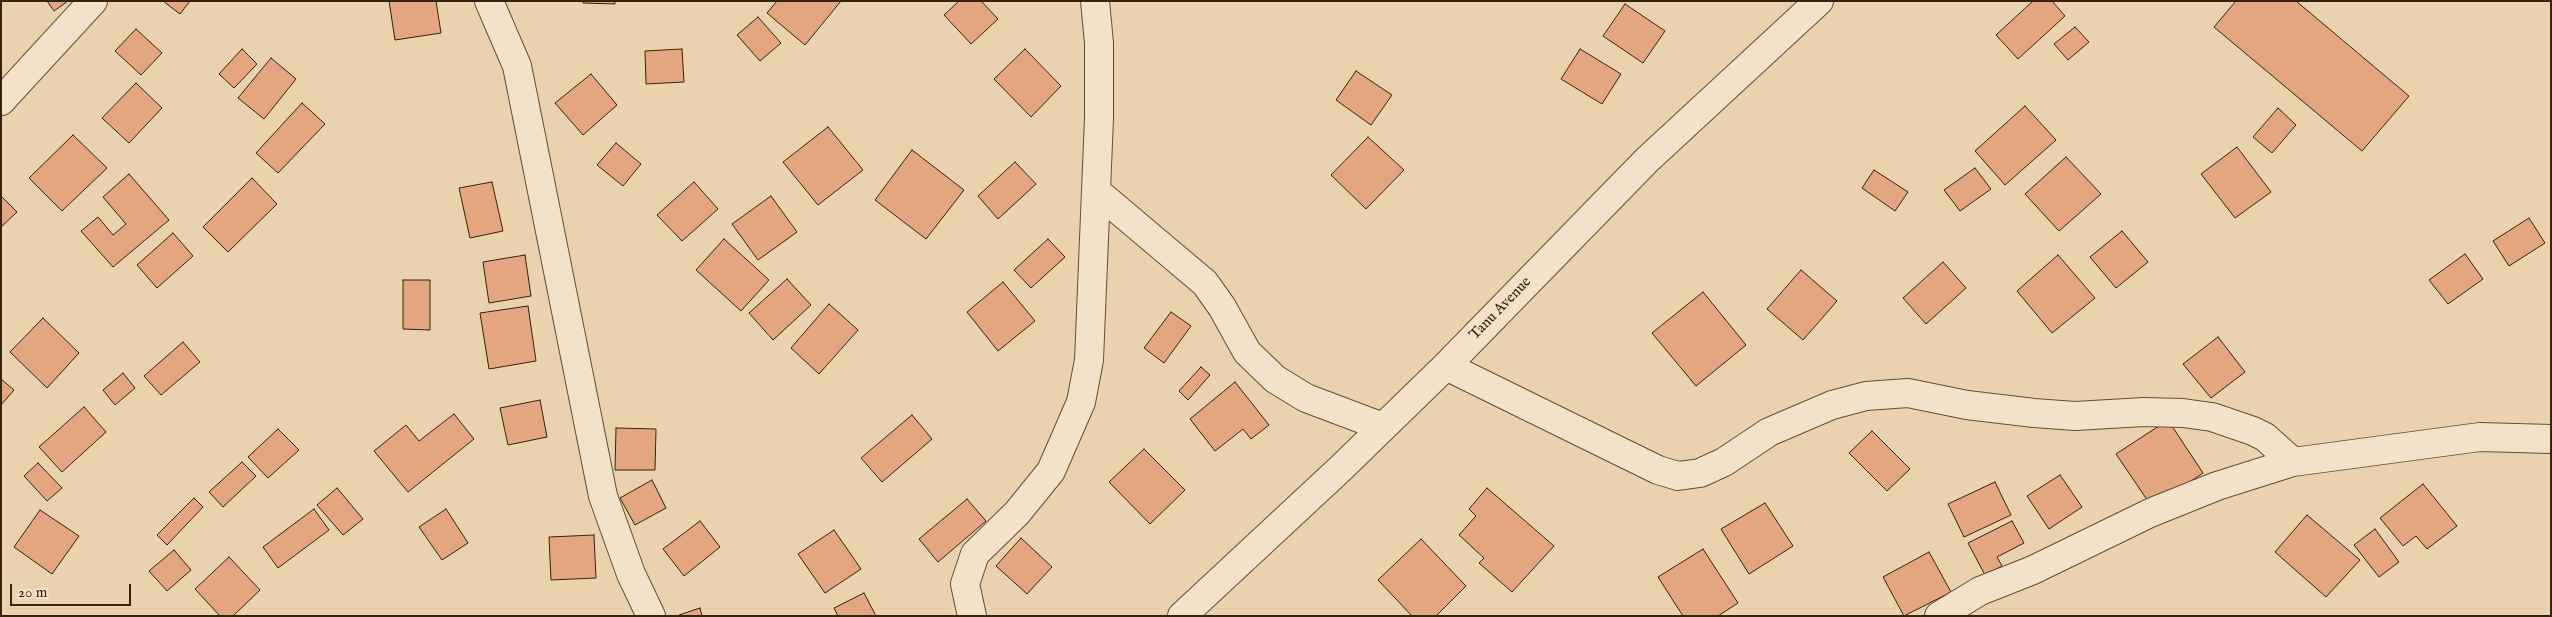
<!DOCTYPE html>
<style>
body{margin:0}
#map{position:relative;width:2552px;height:617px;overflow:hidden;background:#ebd2ae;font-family:"IM FELL English",serif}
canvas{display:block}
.frame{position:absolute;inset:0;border:2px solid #35230c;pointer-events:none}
.scale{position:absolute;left:10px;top:584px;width:121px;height:22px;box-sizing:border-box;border:2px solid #35230c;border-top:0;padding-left:6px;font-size:15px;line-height:18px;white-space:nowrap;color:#35230c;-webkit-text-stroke:4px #f2e2ca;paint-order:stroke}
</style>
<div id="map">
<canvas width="2552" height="617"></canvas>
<div class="frame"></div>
<div class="scale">20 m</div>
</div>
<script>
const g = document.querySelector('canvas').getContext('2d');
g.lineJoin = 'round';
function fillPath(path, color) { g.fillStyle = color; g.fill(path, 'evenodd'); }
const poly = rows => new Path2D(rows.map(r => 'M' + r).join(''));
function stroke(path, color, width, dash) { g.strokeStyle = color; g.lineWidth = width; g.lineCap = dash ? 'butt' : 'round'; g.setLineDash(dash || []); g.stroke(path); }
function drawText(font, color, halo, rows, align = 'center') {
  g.font = font + ' "IM FELL English",serif'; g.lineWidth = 4; g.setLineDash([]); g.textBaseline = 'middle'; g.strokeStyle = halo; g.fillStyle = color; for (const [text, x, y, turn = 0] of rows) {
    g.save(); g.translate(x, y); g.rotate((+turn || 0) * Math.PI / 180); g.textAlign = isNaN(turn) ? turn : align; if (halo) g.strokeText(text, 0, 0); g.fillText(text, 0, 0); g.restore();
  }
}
const building = poly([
 [47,1,68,1,54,11,47,1],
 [163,1,190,1,180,14,163,1],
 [389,1,436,1,441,33,395,40,389,1],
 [583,1,615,1,615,4,583,3,583,1],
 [777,1,841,1,805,45,767,13,777,1],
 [959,1,981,1,998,19,971,44,944,15,959,1],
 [2033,1,2052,1,2065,16,2018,59,1996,35,2033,1],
 [2236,1,2296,1,2409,96,2362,151,2214,27,2236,1],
 [1625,4,1665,31,1643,63,1603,36,1625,4],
 [758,17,781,43,760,61,737,35,758,17],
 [2075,27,2089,42,2068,60,2054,44,2075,27],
 [136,29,162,53,141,75,115,51,136,29],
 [242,49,257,64,234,88,219,74,242,49],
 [682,49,684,82,646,84,645,51,682,49],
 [1025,49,1061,86,1031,117,994,79,1025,49],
 [1580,49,1621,74,1602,104,1561,79,1580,49],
 [271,58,296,79,264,119,238,98,271,58],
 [1356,71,1392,95,1371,125,1336,100,1356,71],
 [591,74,617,105,583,135,555,103,591,74],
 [136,83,162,108,129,143,102,118,136,83],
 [302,103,325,124,278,173,256,153,302,103],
 [2025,106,2056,140,2005,185,1975,151,2025,106],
 [2278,108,2296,125,2272,153,2253,137,2278,108],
 [828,127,863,170,818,205,783,162,828,127],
 [73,135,107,168,62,211,29,178,73,135],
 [1368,137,1404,170,1366,209,1331,175,1368,137],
 [616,143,641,164,623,186,597,165,616,143],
 [2237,147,2271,192,2235,218,2201,174,2237,147],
 [912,150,964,190,926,239,875,200,912,150],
 [2066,157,2101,194,2059,231,2025,194,2066,157],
 [1015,162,1036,184,998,219,978,196,1015,162],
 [1975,168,1991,189,1960,211,1944,190,1975,168],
 [1874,170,1908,192,1895,211,1862,188,1874,170],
 [129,174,169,220,113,267,81,231,98,217,113,235,126,224,103,197,129,174],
 [252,178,277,204,228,252,203,227,252,178],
 [492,182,503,231,470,238,459,188,492,182],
 [694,182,718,209,682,241,657,215,694,182],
 [1,196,17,212,1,227,1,196],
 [771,196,797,232,758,260,732,224,771,196],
 [2529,218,2545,243,2509,266,2493,241,2529,218],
 [2122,231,2148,262,2116,288,2090,257,2122,231],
 [173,233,193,256,157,288,137,265,173,233],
 [724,239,769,280,741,311,696,270,724,239],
 [1048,239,1065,257,1031,288,1014,270,1048,239],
 [2465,254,2483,279,2448,304,2429,280,2465,254],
 [525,255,531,296,489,303,483,262,525,255],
 [2058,255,2095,298,2052,333,2017,291,2058,255],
 [1943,262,1966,288,1926,324,1903,298,1943,262],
 [1801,270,1837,301,1803,340,1767,309,1801,270],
 [787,279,811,305,773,340,749,313,787,279],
 [403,280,430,280,430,330,403,329,403,280],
 [1003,282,1035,321,998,351,967,312,1003,282],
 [1703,292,1746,345,1696,386,1652,333,1703,292],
 [829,304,858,330,819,374,791,348,829,304],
 [528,306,536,361,489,369,480,313,528,306],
 [1171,312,1191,326,1164,363,1144,348,1171,312],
 [43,318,79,353,47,388,10,352,43,318],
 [2218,337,2245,372,2211,398,2183,364,2218,337],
 [183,342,200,362,161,395,144,376,183,342],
 [1201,367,1210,375,1188,400,1179,391,1201,367],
 [123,373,135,388,115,405,103,390,123,373],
 [1,379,14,390,1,405,1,379],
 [1235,382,1269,425,1251,439,1243,429,1215,451,1190,419,1235,382],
 [540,400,547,437,508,445,500,408,540,400],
 [84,407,106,432,62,472,39,447,84,407],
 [454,414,474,439,408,492,374,451,406,425,419,441,454,414],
 [912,415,932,439,882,482,861,458,912,415],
 [2168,420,2203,473,2152,507,2116,454,2168,420],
 [616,428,656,429,655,470,615,470,616,428],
 [278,429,299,450,268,478,248,457,278,429],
 [1872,431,1910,469,1887,491,1849,453,1872,431],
 [1144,449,1185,490,1150,524,1109,482,1144,449],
 [242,462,256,476,223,507,209,492,242,462],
 [38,463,62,488,47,501,24,476,38,463],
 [2060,475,2082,507,2049,529,2027,496,2060,475],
 [652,480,666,508,635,525,620,498,652,480],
 [1995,482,2011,515,1964,537,1948,504,1995,482],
 [2423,484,2457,526,2427,549,2416,536,2403,546,2380,518,2423,484],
 [337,488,363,519,343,535,317,505,337,488],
 [1487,488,1554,546,1512,592,1479,563,1484,558,1459,535,1476,516,1469,509,1487,488],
 [194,498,203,507,167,545,157,535,194,498],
 [967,499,986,521,938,562,919,539,967,499],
 [1765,503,1793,546,1749,574,1721,529,1765,503],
 [314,509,329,530,278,568,263,547,314,509],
 [446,509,468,543,442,560,419,527,446,509],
 [40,510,79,536,52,574,14,547,40,510],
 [2307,515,2360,560,2326,597,2275,552,2307,515],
 [700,521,720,547,684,576,663,549,700,521],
 [2012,521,2024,543,1997,557,2002,566,1985,575,1968,543,2012,521],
 [2375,529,2399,562,2379,577,2354,545,2375,529],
 [834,530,861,569,825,593,798,554,834,530],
 [594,535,596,578,551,580,549,537,594,535],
 [1021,538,1052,567,1027,594,996,566,1021,538],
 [1421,539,1466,586,1436,616,1412,616,1378,580,1421,539],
 [1703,549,1738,603,1718,616,1683,616,1658,577,1703,549],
 [174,550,191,570,167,591,149,571,174,550],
 [1929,552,1951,592,1904,616,1883,577,1929,552],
 [229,557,260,590,233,616,220,616,195,589,229,557],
 [864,593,876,616,838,616,834,608,864,593],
 [700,608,702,616,679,616,679,615,700,608]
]);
fillPath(building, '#e4a680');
stroke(building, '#35230c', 1);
const minor = poly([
 [489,1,517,66,603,496,631,574,651,616],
 [1,101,93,1],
 [1096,191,1205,283,1222,307,1247,352,1275,379,1306,398,1383,427],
 [1446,366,1658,470,1678,476,1700,473,1724,462,1769,432,1832,405,1866,396,1908,393,1967,405,2034,413,2075,416,2144,412,2183,413,2212,417,2253,431,2265,437,2293,462],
 [972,616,965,584,975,554,1017,513,1051,471,1081,402,1089,360,1099,118,1099,43,1095,1],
 [1182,616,1340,469,1446,366,1647,160,1819,1],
 [1939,616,1980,591,2033,570,2150,513,2217,486,2293,462,2480,437,2551,439]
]);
stroke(minor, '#624f34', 30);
stroke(minor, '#f2e2ca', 28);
drawText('15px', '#35230c', '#f2e2ca', [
 ["Tanu Avenue",1501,309,-46]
]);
</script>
